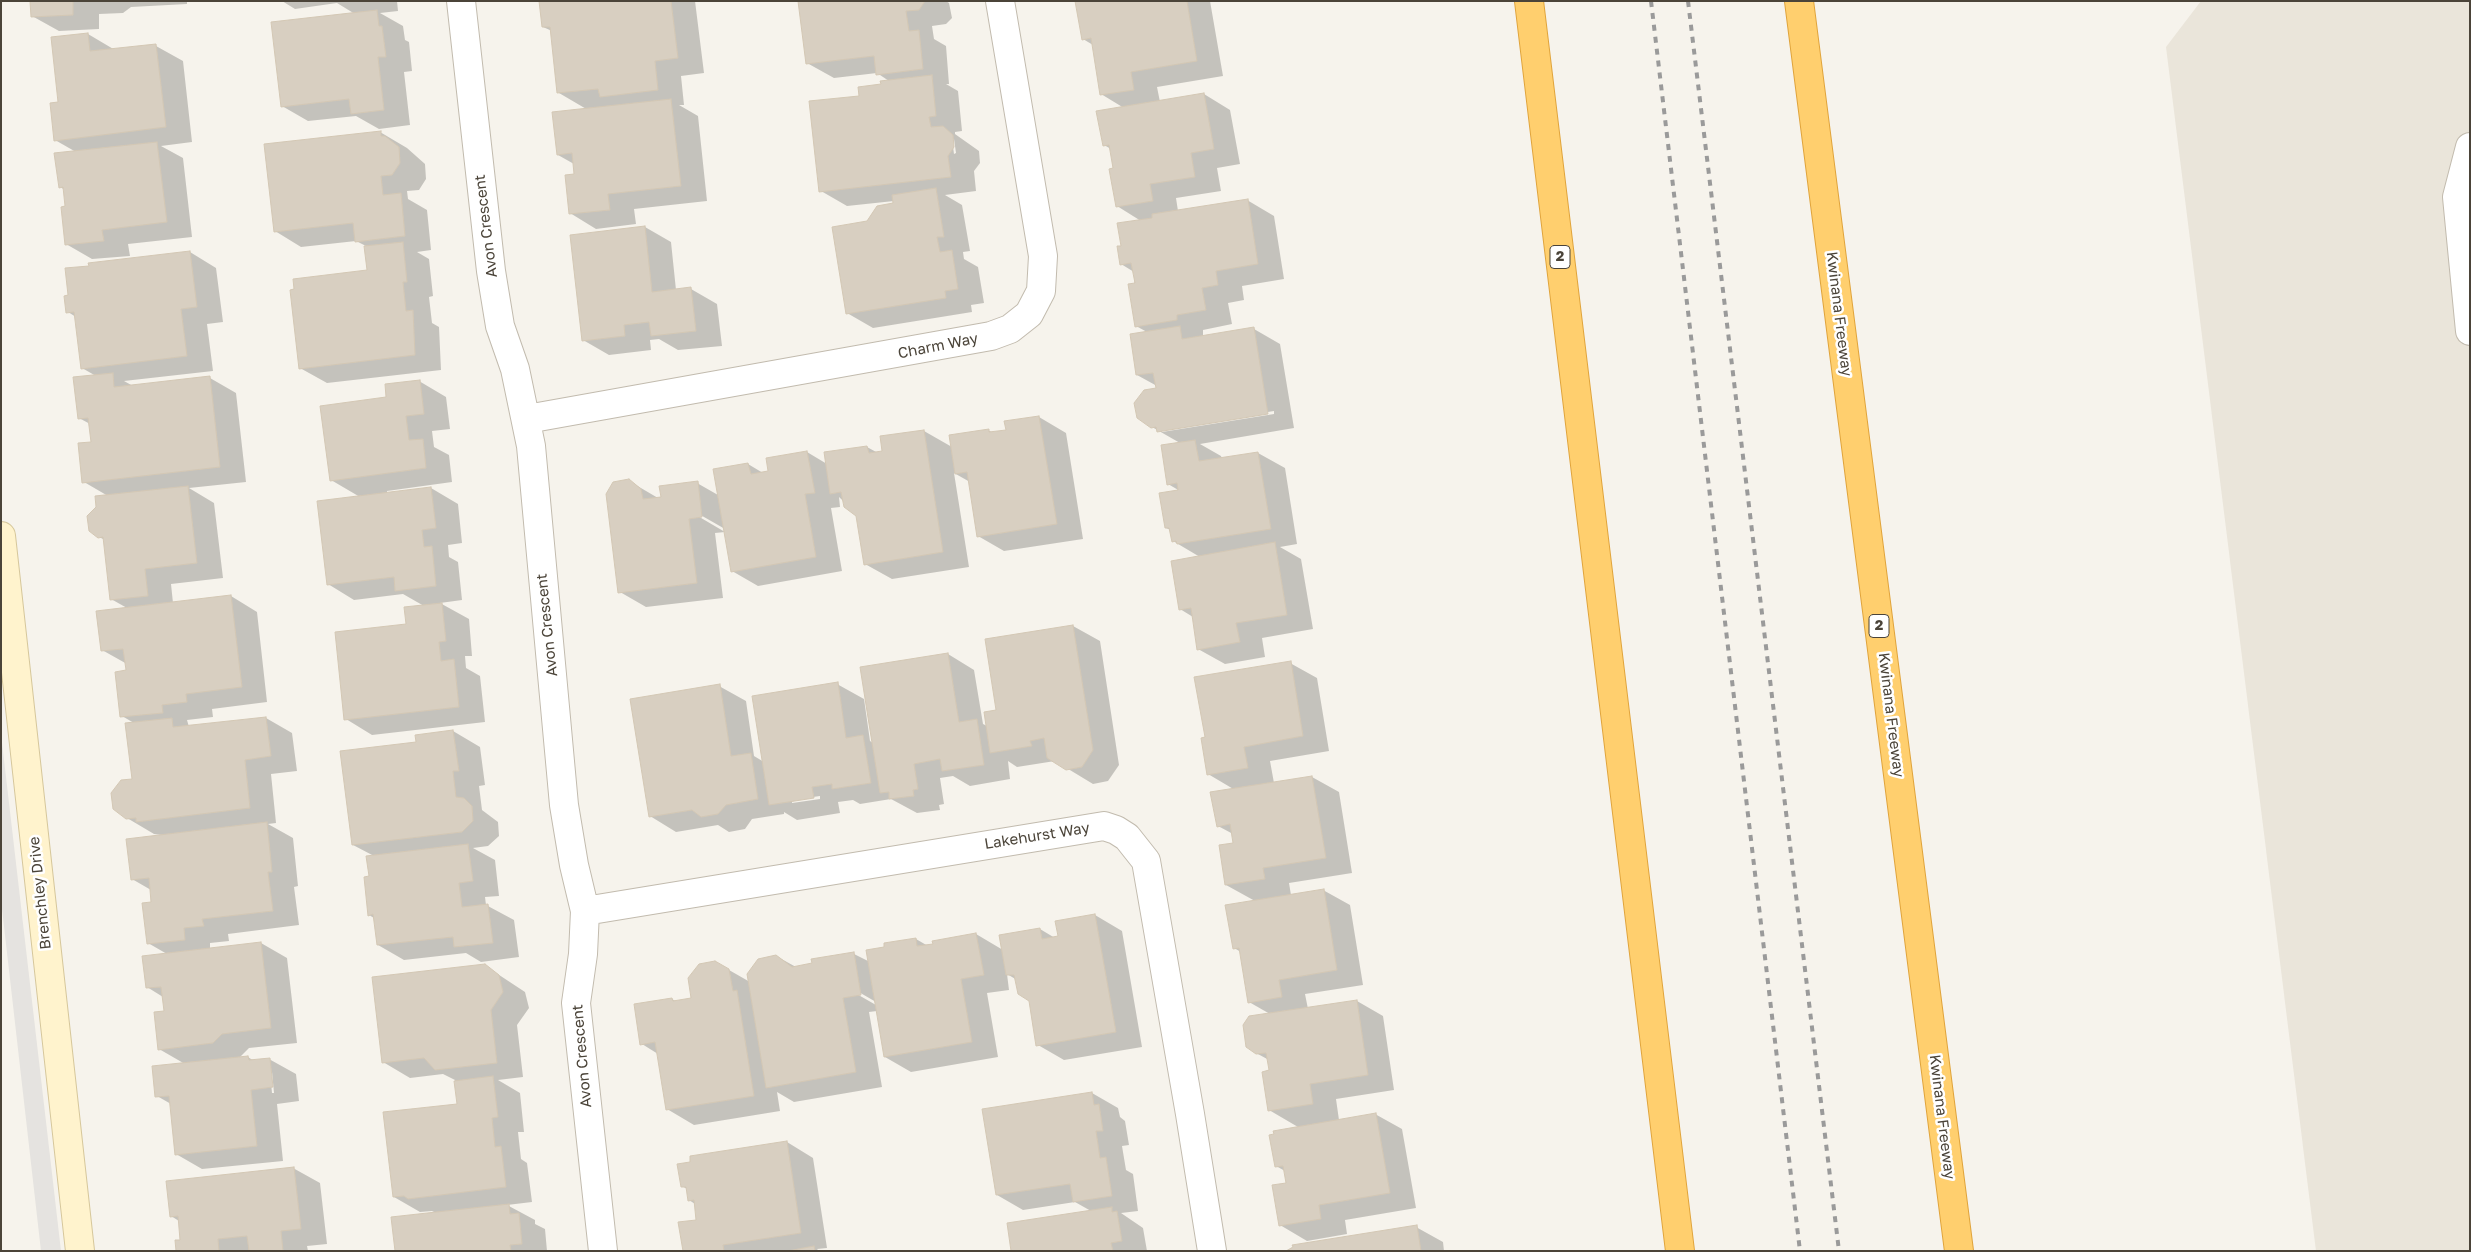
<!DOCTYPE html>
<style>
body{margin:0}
#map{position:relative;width:2471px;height:1252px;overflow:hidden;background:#f6f3ec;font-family:"Golos Text",sans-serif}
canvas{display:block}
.frame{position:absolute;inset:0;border:2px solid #4b4439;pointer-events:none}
</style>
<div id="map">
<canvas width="2471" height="1252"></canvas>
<div class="frame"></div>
</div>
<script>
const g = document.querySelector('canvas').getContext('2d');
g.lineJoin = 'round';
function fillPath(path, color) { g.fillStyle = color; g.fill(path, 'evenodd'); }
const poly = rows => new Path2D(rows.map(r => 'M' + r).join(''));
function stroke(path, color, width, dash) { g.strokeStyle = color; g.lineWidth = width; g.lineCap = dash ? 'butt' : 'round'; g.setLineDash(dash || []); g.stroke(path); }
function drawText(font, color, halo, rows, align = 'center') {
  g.font = font + ' "Golos Text",sans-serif'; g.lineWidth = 5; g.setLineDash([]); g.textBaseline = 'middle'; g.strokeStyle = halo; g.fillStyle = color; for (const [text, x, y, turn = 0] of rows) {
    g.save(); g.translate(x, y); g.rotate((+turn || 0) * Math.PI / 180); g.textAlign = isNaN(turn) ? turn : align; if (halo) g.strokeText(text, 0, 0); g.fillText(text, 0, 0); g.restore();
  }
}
fillPath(poly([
 [2201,1,2470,1,2470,1251,2316,1251,2166,47]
]), '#eae5da');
fillPath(poly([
 [1,734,61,1251,41,1251,1,900]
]), '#e5e3e0');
fillPath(poly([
 [31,1,187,1,187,4,131,7,123,13,99,14,99,29,59,31,32,16],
 [282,1,397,1,398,11,380,13,403,26,405,40,409,42,412,71,404,72,410,125,379,129,356,116,308,121,282,106,355,14,337,3,295,9],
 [541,1,695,1,704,73,681,76,684,105,679,105,698,116,707,201,634,209,636,224,596,229,570,213,576,175,574,164,558,155,588,110,559,93,552,31,543,27],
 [800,1,946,1,949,3,952,18,946,24,932,26,934,39,946,46,949,84,946,84,958,91,962,131,955,132,955,134,979,151,980,163,974,171,976,191,945,195,962,205,970,251,963,252,964,259,978,267,984,303,971,305,972,312,873,328,847,313,867,222,895,205,894,201,847,206,821,191,860,97,889,81,877,73,834,78,807,63],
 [952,139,954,139,956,153,954,154],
 [1077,1,1210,1,1223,76,1157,87,1160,102,1204,94,1230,110,1240,164,1217,168,1221,191,1176,198,1178,211,1247,200,1274,216,1284,279,1242,286,1244,300,1228,303,1232,324,1203,330,1203,337,1254,329,1280,344,1294,428,1200,444,1221,456,1222,459,1258,453,1285,468,1297,544,1280,547,1301,559,1313,629,1262,638,1265,657,1225,664,1198,649,1193,617,1180,609,1200,557,1173,541,1171,530,1166,528,1180,491,1168,484,1180,443,1152,427,1157,386,1137,375,1147,332,1136,326,1134,272,1121,264,1122,247,1141,221,1117,206,1111,149,1104,145,1124,108,1101,94,1093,45,1083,39],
 [1274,411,1274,414,1162,432,1162,429],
 [88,34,115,50,156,46,183,61,192,142,161,146,183,158,192,237,128,244,130,256,92,259,66,244,65,190,60,187,76,152,55,140,60,104,52,38],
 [380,132,407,148,425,164,426,179,419,190,407,191,408,199,427,210,431,250,417,252,429,259,433,296,429,297,432,323,439,327,441,370,327,383,300,368,368,271,366,246,356,241,301,247,275,231],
 [645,227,671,242,676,290,691,289,717,304,722,346,678,350,659,339,650,340,651,350,609,355,583,340],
 [190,252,216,268,223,322,207,324,213,371,124,381,133,386,210,378,236,393,246,482,189,488,214,503,223,578,171,584,173,603,231,596,257,612,267,702,212,709,213,717,187,720,189,727,266,718,292,733,297,771,271,774,276,823,268,824,293,838,298,886,294,887,299,925,228,934,229,941,210,943,210,949,261,943,287,958,297,1043,249,1048,239,1058,248,1057,254,1061,269,1059,296,1074,299,1101,277,1104,283,1161,202,1169,176,1154,171,1104,157,1096,185,1064,159,1049,165,1012,163,997,147,987,167,954,148,943,153,903,151,890,132,879,162,835,154,834,127,818,133,780,134,723,122,716,127,664,102,650,127,608,111,599,105,540,99,537,97,508,108,496,84,482,92,443,90,424,79,418,96,376,82,368,76,317,68,312],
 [270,1072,272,1072,274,1093,272,1093],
 [419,381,446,397,450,429,432,431,434,447,449,455,452,482,387,491,387,494,431,488,458,504,462,543,448,545,449,557,458,562,462,600,440,603,469,619,472,656,465,656,466,668,480,676,485,722,372,735,346,719,408,625,424,606,403,594,354,600,328,584,360,497,331,480,388,398],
 [1039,417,1066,433,1083,539,1004,551,978,536,970,482,954,473,969,567,892,579,865,564,858,515,839,497,840,507,831,508,842,571,758,586,732,571,725,532,715,533,723,598,646,607,620,592,629,481,658,498,697,483,718,495,748,464,763,473,770,472,807,452,827,464,867,447,878,453,924,431,952,447,988,430,993,433,1007,431],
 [697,513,725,529,725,532,696,515],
 [1073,626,1100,641,1119,765,1108,781,1093,784,1055,761,1017,767,1008,761,1010,779,970,786,953,776,940,778,944,804,939,805,940,810,917,813,891,799,860,804,853,800,838,802,840,813,797,820,784,812,784,814,752,819,745,829,729,832,718,825,676,832,650,816,719,686,746,701,754,756,764,762,837,684,864,699,870,741,873,743,948,654,974,670,983,724,987,726,998,711,986,640],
 [820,796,820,799,792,803,792,800],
 [1290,663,1317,678,1329,751,1270,761,1274,783,1312,777,1339,792,1352,873,1289,883,1291,895,1323,890,1350,905,1363,985,1305,994,1308,1009,1357,1001,1383,1016,1394,1090,1336,1099,1339,1120,1375,1114,1402,1129,1416,1208,1345,1220,1347,1234,1307,1241,1280,1225,1288,1184,1285,1171,1276,1166,1298,1127,1269,1110,1269,1060,1256,1053,1270,1014,1249,1002,1241,952,1234,948,1255,901,1226,885,1234,844,1233,834,1218,826,1235,790,1208,774,1206,738],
 [453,731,480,747,485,785,479,786,482,810,498,822,499,836,488,846,473,848,495,860,499,896,485,897,486,905,514,920,519,957,481,962,466,953,404,960,378,945,374,918,369,915,370,878,374,856,353,845,418,743],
 [1095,915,1122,931,1142,1047,1064,1060,1038,1045,1030,1000,1017,980,1007,974,1009,990,987,993,998,1057,911,1072,885,1057,877,1011,869,1012,882,1087,794,1102,777,1092,780,1111,694,1125,667,1109,658,1054,642,1044,672,999,677,1002,693,999,715,962,750,982,776,956,796,967,854,954,870,962,916,939,928,946,976,934,1003,950,1040,929,1055,938,1059,937],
 [857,991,876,1002,876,1005,855,993],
 [484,965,525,992,529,1008,517,1025,523,1077,498,1080,520,1093,524,1132,518,1132,521,1159,527,1163,532,1202,507,1205,535,1220,535,1224,545,1229,547,1251,396,1251,436,1213,432,1211,420,1212,394,1197,458,1105,455,1080,443,1074,410,1078,383,1062],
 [1092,1093,1118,1108,1120,1117,1125,1121,1129,1145,1122,1146,1126,1170,1133,1174,1138,1211,1121,1213,1143,1228,1147,1251,1012,1251,1091,1211,1075,1202,1023,1210,997,1195],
 [787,1142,813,1158,827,1248,817,1249,819,1251,684,1251,698,1221,695,1204,689,1200,687,1189,682,1186],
 [293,1168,320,1183,327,1244,307,1246,308,1251,177,1251,182,1241,179,1221,171,1216],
 [1416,1227,1443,1242,1444,1251,1287,1251]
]), '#0003');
const building = poly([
 [30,1,73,1,73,15,31,17,30,1],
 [539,1,671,1,678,58,655,61,658,90,600,97,598,89,557,93,550,27,542,27,539,1],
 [798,1,925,1,919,10,906,11,909,31,919,30,923,69,876,75,874,56,806,64,798,1],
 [1075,1,1187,1,1197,61,1131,72,1134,90,1100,95,1091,38,1082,40,1075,1],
 [377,10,379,26,382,26,386,57,378,57,384,110,351,114,349,99,281,107,271,22,377,10],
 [88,33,90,51,156,44,166,127,54,141,50,103,58,102,51,37,88,33],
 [932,75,936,116,929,117,931,127,943,126,953,135,954,147,948,156,951,177,819,192,809,101,859,96,858,87,881,84,880,81,932,75],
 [1204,93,1214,149,1191,153,1195,177,1150,184,1153,201,1116,207,1109,169,1113,168,1109,145,1103,146,1096,111,1204,93],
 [671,99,681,186,608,194,610,210,569,214,565,175,574,174,572,153,557,155,552,112,671,99],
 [381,131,381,136,385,136,399,147,400,163,392,175,381,176,383,195,401,193,405,236,355,242,353,223,274,232,264,144,381,131],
 [157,142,167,222,102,230,104,241,65,245,61,207,65,206,63,187,59,188,54,153,157,142],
 [936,188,944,237,937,237,940,252,952,250,958,289,945,291,946,298,846,314,832,227,867,221,877,206,893,203,892,195,936,188],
 [1248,199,1258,264,1216,271,1218,285,1202,288,1206,310,1177,315,1177,320,1135,327,1128,284,1135,283,1131,263,1120,265,1117,246,1121,246,1117,223,1152,218,1152,214,1248,199],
 [645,226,652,292,691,287,696,331,651,336,649,322,624,325,625,336,582,341,570,235,645,226],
 [403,242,407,282,403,282,406,311,413,310,415,355,299,369,290,290,294,289,293,279,367,270,364,246,403,242],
 [190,251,197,307,181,309,187,356,81,369,74,312,66,313,64,296,68,295,65,268,89,266,88,263,190,251],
 [1180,326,1182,339,1254,327,1268,414,1157,432,1156,427,1151,428,1137,418,1134,403,1144,390,1156,388,1153,373,1136,375,1130,334,1180,326],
 [113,373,114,387,210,376,220,467,82,483,78,443,91,442,88,418,78,419,73,377,113,373],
 [420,380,424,414,406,416,409,440,423,439,426,468,330,481,320,406,386,397,385,384,420,380],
 [1039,416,1057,524,977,537,967,472,955,474,949,435,989,429,989,432,1006,430,1004,421,1039,416],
 [924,430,943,552,864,565,856,516,844,507,841,492,830,494,824,452,867,446,869,453,882,451,880,436,924,430],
 [1195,440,1199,461,1258,452,1271,529,1177,544,1176,541,1172,542,1169,528,1165,528,1159,493,1178,490,1177,483,1167,485,1161,445,1195,440],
 [807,451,815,493,805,494,816,557,731,572,713,469,748,463,751,474,768,471,766,458,807,451],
 [629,479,641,489,643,499,661,497,659,486,698,481,702,517,689,519,697,583,618,593,606,494,613,482,629,479],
 [188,486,197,563,145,569,148,596,110,600,103,537,98,538,89,531,87,516,96,507,95,496,188,486],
 [431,487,436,528,422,530,424,547,432,546,436,586,395,591,394,577,327,585,317,501,431,487],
 [1275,542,1287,615,1236,623,1240,642,1197,650,1191,608,1179,610,1171,561,1275,542],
 [231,595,242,687,186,694,187,702,162,705,163,713,120,717,115,672,126,670,123,649,101,651,96,611,231,595],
 [442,603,446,641,439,642,441,661,454,659,459,707,344,720,335,632,406,624,404,607,442,603],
 [1073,625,1093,750,1082,767,1066,770,1047,758,1044,738,1030,741,1032,746,990,753,984,712,996,710,985,639,1073,625],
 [948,653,959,722,977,719,984,765,942,771,940,759,914,764,918,789,913,790,914,796,889,799,889,792,880,793,860,667,948,653],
 [1291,661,1303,736,1244,747,1248,768,1207,775,1201,738,1205,737,1194,677,1291,661],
 [838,682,846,738,863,735,871,783,832,789,832,784,812,787,814,798,769,805,752,696,838,682],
 [720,684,731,756,751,753,758,799,726,805,718,814,701,817,692,810,649,817,630,699,720,684],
 [266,717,271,756,245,760,250,808,136,822,136,818,126,819,113,809,111,793,121,780,132,779,125,723,172,718,173,727,266,717],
 [453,730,459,771,453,771,456,797,464,798,472,806,473,821,462,832,352,845,340,751,416,742,415,735,453,730],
 [1312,776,1326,858,1263,868,1265,879,1225,885,1219,845,1233,843,1230,824,1217,827,1210,792,1312,776],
 [267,822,272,872,268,872,273,911,202,919,204,926,184,928,185,940,147,944,142,903,151,902,149,878,131,880,126,839,267,822],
 [468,844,473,881,459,883,462,907,488,904,493,943,454,947,453,937,377,945,373,914,368,916,364,877,369,876,366,856,468,844],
 [1324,889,1337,970,1279,980,1282,997,1248,1003,1239,948,1233,949,1225,905,1324,889],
 [1095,914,1116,1032,1036,1046,1029,1001,1018,994,1014,975,1006,975,999,935,1040,928,1042,939,1058,936,1055,921,1095,914],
 [976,933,984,975,961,979,972,1042,884,1057,866,950,884,947,884,943,916,938,917,946,933,944,932,941,976,933],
 [261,942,271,1028,222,1034,213,1043,158,1050,154,1012,164,1011,161,987,146,988,142,956,261,942],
 [854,952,861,995,843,998,856,1072,766,1088,747,974,758,959,776,955,792,967,812,963,811,959,854,952],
 [715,961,729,969,733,991,737,990,754,1096,666,1110,655,1042,640,1045,634,1004,672,998,673,1001,691,998,688,978,699,964,715,961],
 [485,964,499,975,503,992,491,1010,497,1063,435,1070,424,1058,382,1063,372,977,485,964],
 [1357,1000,1368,1075,1310,1084,1313,1104,1268,1111,1262,1072,1269,1070,1266,1053,1256,1054,1246,1047,1243,1025,1249,1016,1357,1000],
 [248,1056,249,1060,270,1058,273,1087,251,1090,257,1146,175,1155,169,1096,155,1097,152,1066,248,1056],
 [493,1076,498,1117,492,1118,495,1147,501,1146,506,1187,408,1199,404,1196,393,1197,383,1112,457,1104,454,1081,493,1076],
 [1092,1092,1094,1105,1099,1104,1103,1131,1096,1131,1100,1158,1106,1157,1112,1196,1073,1202,1070,1184,996,1195,982,1109,1092,1092],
 [1376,1113,1390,1193,1319,1205,1321,1219,1279,1226,1272,1185,1286,1183,1283,1166,1275,1167,1269,1135,1274,1134,1273,1131,1376,1113],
 [787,1141,801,1233,723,1245,724,1251,683,1251,678,1222,696,1220,694,1200,688,1201,686,1187,681,1187,677,1164,690,1162,690,1156,787,1141],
 [294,1167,301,1229,281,1231,283,1251,249,1251,247,1236,218,1239,219,1251,176,1251,175,1240,180,1240,178,1216,170,1217,166,1181,294,1167],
 [509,1204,510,1214,519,1213,522,1244,510,1245,511,1251,395,1251,391,1217,509,1204],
 [1112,1207,1112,1212,1117,1211,1122,1241,1111,1243,1113,1251,1011,1251,1007,1223,1112,1207],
 [1417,1225,1421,1251,1286,1251,1293,1247,1292,1245,1417,1225],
 [814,1246,815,1251,788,1251,814,1246]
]);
fillPath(building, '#d8cfc1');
stroke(building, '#d3c7b4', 1);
const street = poly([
 [461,1,491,271,500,326,515,369,531,446,564,805,574,865,585,911,583,954,576,1003,603,1251],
 [2470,147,2457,197,2470,331],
 [527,419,991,336,1010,329,1029,314,1041,291,1043,256,1000,1],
 [585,911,1104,826,1116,830,1127,837,1146,861,1190,1114,1212,1251]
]);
const secondary = poly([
 [1,536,80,1251]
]);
const highway = poly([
 [1529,1,1680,1251],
 [1799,1,1959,1251]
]);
stroke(street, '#c2bbae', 30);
stroke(secondary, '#d6c79b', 30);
stroke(highway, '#e0a43c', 30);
stroke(street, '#fff', 28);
stroke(secondary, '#fff3cd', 28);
stroke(highway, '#ffcf6e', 28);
stroke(poly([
 [1651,1,1800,1251],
 [1688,1,1839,1251]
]), '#9a9a9a', 4, [6, 6]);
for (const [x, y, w] of [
 [1560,257,20],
 [1879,626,20]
]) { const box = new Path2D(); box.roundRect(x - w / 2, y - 11.5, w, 23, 4); g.fillStyle = '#fff'; g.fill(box); stroke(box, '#4b4439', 1); }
drawText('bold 14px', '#4b4439', null, [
 ["2",1560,257],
 ["2",1879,626]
]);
drawText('15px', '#4b4439', '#fff', [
 ["Avon Crescent",486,226,-97],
 ["Kwinana Freeway",1839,314,83],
 ["Charm Way",938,346,-11],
 ["Avon Crescent",547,625,-96],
 ["Kwinana Freeway",1891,715,83],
 ["Lakehurst Way",1037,836,-9],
 ["Brenchley Drive",40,893,-96],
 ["Avon Crescent",582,1056,-95],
 ["Kwinana Freeway",1942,1117,83]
]);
</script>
